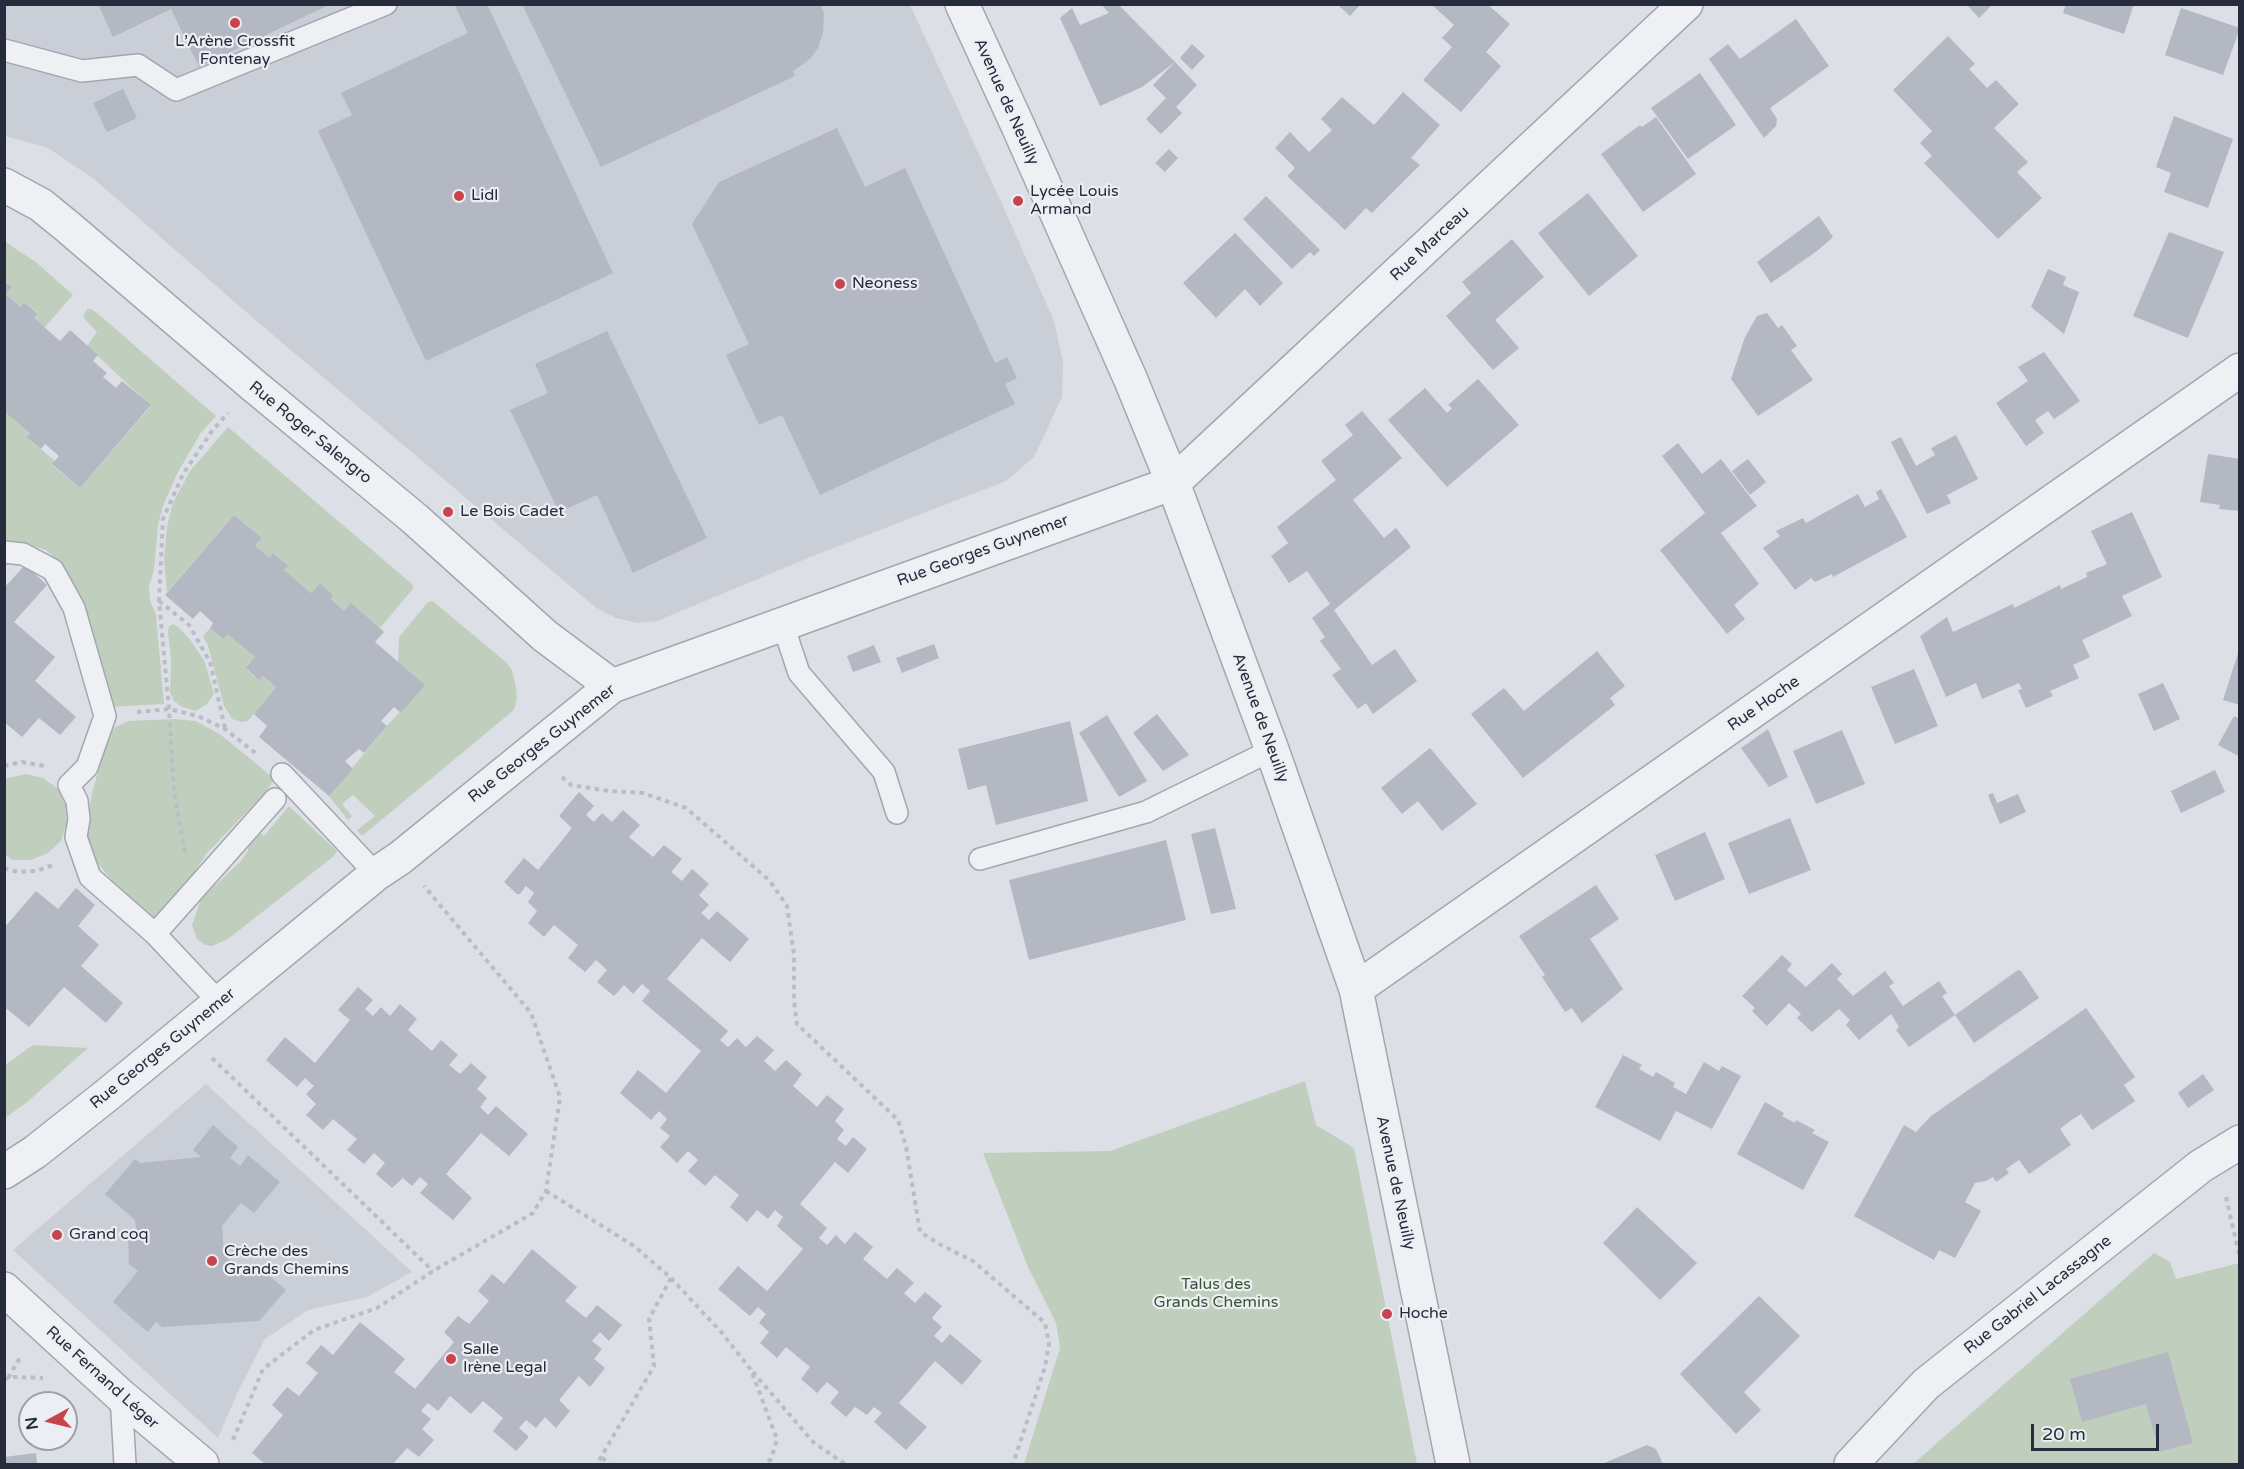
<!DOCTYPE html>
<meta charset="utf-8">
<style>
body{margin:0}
#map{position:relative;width:2244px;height:1469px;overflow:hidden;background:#dcdfe6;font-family:"Varela Round",sans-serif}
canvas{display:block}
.frame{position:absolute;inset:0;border:6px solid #262c3b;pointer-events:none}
.north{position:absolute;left:18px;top:1391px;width:60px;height:60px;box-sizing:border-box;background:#ebeef3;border:2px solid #9ca0a9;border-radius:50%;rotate:262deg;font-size:16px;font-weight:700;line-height:24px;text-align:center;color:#262c3b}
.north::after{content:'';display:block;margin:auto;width:21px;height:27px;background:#c8434d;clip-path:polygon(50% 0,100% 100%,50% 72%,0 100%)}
.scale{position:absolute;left:2031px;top:1424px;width:128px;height:27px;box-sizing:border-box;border:3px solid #262c3b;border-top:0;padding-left:8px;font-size:18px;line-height:21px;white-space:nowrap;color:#262c3b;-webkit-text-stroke:4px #ebeef3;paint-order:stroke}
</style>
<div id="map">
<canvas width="2244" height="1469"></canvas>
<div class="frame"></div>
<div class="north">N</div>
<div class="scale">20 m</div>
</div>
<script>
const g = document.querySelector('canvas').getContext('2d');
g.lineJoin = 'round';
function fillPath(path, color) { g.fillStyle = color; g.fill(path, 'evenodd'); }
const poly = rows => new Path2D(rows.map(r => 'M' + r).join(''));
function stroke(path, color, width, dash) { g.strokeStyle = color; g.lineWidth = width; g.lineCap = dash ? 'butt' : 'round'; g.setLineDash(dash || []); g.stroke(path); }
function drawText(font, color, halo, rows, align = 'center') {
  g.font = font + ' "Varela Round",sans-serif'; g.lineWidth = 4.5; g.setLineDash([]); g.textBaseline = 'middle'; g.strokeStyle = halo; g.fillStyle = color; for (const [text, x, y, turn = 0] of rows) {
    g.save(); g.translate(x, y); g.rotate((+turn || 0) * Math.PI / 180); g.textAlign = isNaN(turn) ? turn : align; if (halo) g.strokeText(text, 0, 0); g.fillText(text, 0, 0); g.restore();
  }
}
fillPath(poly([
 [4,5,910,5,1002,204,1054,321,1063,362,1062,397,1034,457,1006,481,808,558,657,621,637,623,616,618,595,607,253,318,94,179,48,148,5,136],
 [206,1084,412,1272,367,1297,308,1310,265,1339,239,1389,218,1438,13,1250]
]), '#caced7');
fillPath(poly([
 [4,241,37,263,73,295,44,328,34,318,38,313,24,302,20,307,6,294,12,287,5,281],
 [87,309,91,309,97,313,216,416,200,434,177,474,163,506,158,525,154,570,149,587,150,600,156,615,164,704,109,707,82,599,66,569,46,550,30,545,5,544,5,411,30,433,26,437,55,461,52,465,80,488,151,406,87,346,97,332,83,317],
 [228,427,413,585,413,589,380,628,344,611,331,599,333,595,320,583,311,593,284,570,288,566,274,554,270,558,255,546,262,538,234,515,167,592,164,560,167,526,173,503,190,471],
 [431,601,434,602,507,663,512,670,516,688,517,698,514,710,362,836,357,830,375,816,353,795,342,804,352,816,348,820,329,796,387,726,424,685,398,662,399,637,427,603],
 [173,624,178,627,189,638,204,660,209,676,214,694,207,704,196,711,182,707,174,701,170,693,171,660,168,632,169,626],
 [210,628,223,639,228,635,255,657,246,669,259,680,263,676,276,687,248,721,241,722,232,719,224,706,208,646,203,636],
 [174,719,196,721,221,735,275,779,262,796,207,853,192,876,154,918,128,900,95,860,85,829,93,789,109,734,115,727,129,721],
 [26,774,43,778,58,789,66,806,67,823,61,841,48,853,31,860,13,860,5,855,5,779],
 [289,806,337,851,334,856,228,939,212,946,205,945,197,939,192,925,201,899,240,862,248,851,249,839,259,832,264,836],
 [33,1045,88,1048,26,1103,5,1118,5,1065],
 [1305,1081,1316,1125,1354,1148,1417,1464,1024,1464,1060,1348,1056,1323,1028,1267,983,1153,1110,1151],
 [2154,1253,2170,1262,2176,1279,2239,1263,2239,1464,1913,1464]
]), '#c0cfbd');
fillPath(poly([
 [98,4,331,4,199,67,171,9,113,37],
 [454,4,487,4,613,273,426,361,318,131,352,115,341,93,468,33],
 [522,4,826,4,821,7,824,13,823,33,818,48,810,59,793,71,795,76,601,167],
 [1101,4,1118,4,1175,62,1142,87,1100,106,1060,18,1072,8,1080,25,1109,13],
 [1337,4,1357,4,1359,6,1350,16],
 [1431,4,1487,4,1510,24,1486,52,1501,66,1461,112,1423,80,1452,47,1442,38,1454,25],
 [1966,4,1993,4,1979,18],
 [2066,4,2134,4,2124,34,2063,13],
 [2181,8,2240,28,2223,75,2165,55],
 [1796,19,1829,66,1770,108,1777,119,1776,126,1764,138,1709,59,1728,44,1740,59],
 [1948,36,1975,64,1969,69,1987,88,1996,80,2019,104,1994,128,2028,162,2017,172,2042,198,1998,239,1924,163,1932,156,1920,143,1932,131,1893,90],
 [1192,44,1205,56,1192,70,1180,58],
 [1175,62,1197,85,1176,107,1182,113,1161,134,1146,119,1166,98,1153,85],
 [1700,73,1736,125,1688,159,1651,108],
 [123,89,137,118,107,132,93,103],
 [1403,92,1440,125,1411,158,1420,165,1372,213,1366,208,1345,230,1287,176,1295,168,1275,148,1290,132,1309,152,1332,130,1321,119,1342,97,1374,125],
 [2174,116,2233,139,2208,208,2164,192,2171,173,2156,167],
 [1656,117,1696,174,1643,212,1601,154,1640,125,1642,127],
 [837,128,865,187,905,168,995,363,1007,357,1017,378,1005,384,1015,404,820,495,782,415,759,425,726,355,749,344,692,224,719,182],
 [1169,149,1178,158,1165,172,1155,163],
 [1588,193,1638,256,1589,296,1538,233],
 [1266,196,1320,250,1314,256,1310,252,1292,269,1243,219],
 [1819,216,1833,237,1817,251,1771,283,1757,262],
 [2169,232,2224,252,2188,338,2133,316],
 [1235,233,1283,283,1260,306,1245,289,1216,318,1183,283],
 [1512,239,1544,277,1495,320,1519,348,1493,370,1446,316,1471,293,1462,282],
 [2048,269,2066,277,2063,285,2079,292,2064,334,2031,307],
 [4,281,12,287,6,294,20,307,24,302,38,314,34,318,60,341,70,330,98,355,93,361,107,373,103,377,116,388,122,381,151,405,80,488,52,464,59,456,45,444,41,449,26,437,30,433,4,411],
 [1767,313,1778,328,1782,325,1797,346,1791,350,1813,380,1758,416,1731,379,1745,337,1757,316],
 [607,331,707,538,633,573,597,495,559,512,510,410,548,393,535,364],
 [2044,352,2080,401,2054,419,2048,411,2035,420,2044,433,2026,446,1996,403,2028,381,2018,367],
 [1478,379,1519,425,1447,487,1388,420,1425,388,1447,413,1452,408,1448,405],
 [1362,411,1402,458,1353,500,1384,538,1396,528,1411,547,1334,610,1372,665,1395,649,1417,681,1373,714,1366,703,1358,709,1332,675,1341,669,1320,641,1325,637,1312,618,1330,604,1307,571,1289,583,1271,556,1288,543,1277,527,1336,480,1321,461,1353,435,1345,425],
 [1956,435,1978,479,1947,495,1951,503,1927,514,1891,442,1901,437,1916,466,1935,455,1931,448],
 [1678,443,1702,474,1721,459,1757,506,1721,533,1759,584,1734,605,1745,619,1727,634,1660,550,1705,513,1662,456],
 [2208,454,2240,459,2240,511,2219,509,2220,505,2200,502],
 [1748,459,1766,482,1750,495,1732,471],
 [1881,489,1907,537,1833,577,1832,574,1815,582,1811,578,1795,590,1763,548,1780,536,1776,531,1803,518,1806,523,1858,494,1865,507,1879,499,1876,492],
 [2132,512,2162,577,2122,596,2132,616,2082,640,2090,657,2073,665,2079,678,2050,691,2053,696,2026,708,2018,690,2022,689,2019,683,1982,699,1976,683,1946,697,1920,636,1947,617,1953,632,2013,604,2014,608,2060,585,2061,589,2087,577,2086,573,2107,564,2091,531],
 [234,515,262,538,255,546,270,558,273,553,288,566,284,570,311,593,320,583,333,595,331,599,344,611,351,603,384,632,375,642,425,685,401,713,394,707,381,721,387,726,364,753,359,749,345,761,353,769,329,796,259,737,267,726,254,714,276,687,263,676,259,680,246,668,255,657,228,635,223,639,210,628,213,623,200,611,193,619,165,595],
 [25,565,47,585,14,622,55,657,35,681,76,717,60,735,39,718,22,737,4,722,4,588],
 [934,644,939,658,902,673,896,658],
 [874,645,881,662,853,672,847,656],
 [2240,647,2240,705,2223,700],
 [1597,651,1625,686,1610,698,1615,705,1523,778,1471,714,1504,688,1524,711],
 [1914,669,1938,726,1895,744,1871,687],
 [2163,683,2180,719,2154,731,2138,694],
 [1157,714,1189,755,1163,771,1133,733],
 [1107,715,1147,781,1119,797,1079,733],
 [2234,716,2240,719,2240,757,2218,745],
 [1070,721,1088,801,996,825,986,785,968,790,958,749],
 [1768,729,1788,777,1769,787,1741,748],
 [1842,730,1865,784,1816,804,1793,751],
 [1430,748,1477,804,1442,831,1418,801,1402,814,1381,788],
 [2215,770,2225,792,2181,813,2171,791],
 [579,792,594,806,586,815,594,822,602,813,612,822,623,810,640,825,629,837,653,857,664,845,682,859,671,872,682,881,692,869,709,884,699,895,709,905,701,913,709,920,717,911,749,939,730,962,702,938,667,979,728,1031,720,1040,728,1047,737,1038,746,1047,757,1036,774,1050,764,1061,775,1071,786,1060,802,1074,793,1086,817,1107,827,1095,844,1109,835,1121,844,1130,837,1139,846,1146,853,1137,867,1149,848,1173,835,1162,800,1204,827,1228,819,1238,827,1245,836,1235,845,1244,855,1232,873,1247,863,1259,887,1279,897,1268,914,1283,904,1293,915,1303,925,1292,942,1306,932,1318,942,1327,934,1336,942,1343,950,1334,982,1361,962,1385,935,1361,899,1403,927,1427,906,1450,874,1422,882,1413,874,1407,867,1415,855,1407,846,1417,830,1403,839,1392,827,1382,817,1393,801,1379,810,1367,786,1347,777,1358,760,1343,769,1332,759,1323,766,1314,758,1307,750,1316,718,1289,738,1266,767,1291,803,1249,777,1226,783,1217,775,1210,768,1219,757,1210,747,1222,730,1207,739,1195,715,1175,705,1186,688,1171,698,1160,688,1151,677,1163,660,1147,670,1136,660,1128,667,1119,659,1111,651,1120,620,1093,638,1070,666,1093,701,1051,642,1001,650,991,642,984,633,994,624,985,614,996,597,982,607,970,596,960,585,972,568,958,578,945,554,925,544,937,528,923,537,911,528,902,534,893,526,886,520,894,517,894,504,882,524,858,538,870,572,828,559,816],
 [1993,793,1997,803,2018,794,2026,812,2000,824,1988,795],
 [1790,818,1811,870,1749,894,1728,843],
 [1215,828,1236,909,1211,914,1191,834],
 [1705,832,1725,879,1675,901,1655,855],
 [1166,840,1186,920,1029,960,1009,880],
 [1596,885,1619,919,1590,939,1623,989,1582,1023,1572,1008,1565,1012,1542,977,1545,975,1519,936],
 [76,888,95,905,78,926,99,945,81,966,123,1003,106,1023,64,987,29,1027,7,1009,4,1011,4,928,36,891,58,909],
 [1782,955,1792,964,1787,970,1806,987,1832,963,1842,974,1837,979,1853,996,1885,971,1894,983,1889,986,1903,1006,1939,981,1947,993,1942,996,1955,1015,2018,970,2021,971,2039,998,1974,1043,1955,1015,1909,1047,1896,1030,1899,1027,1891,1014,1859,1040,1846,1025,1850,1020,1839,1009,1812,1032,1797,1018,1801,1014,1789,1003,1767,1026,1752,1011,1755,1008,1742,996],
 [358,987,373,1000,365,1009,373,1016,381,1007,390,1016,400,1004,417,1019,408,1030,432,1051,441,1040,458,1055,449,1065,460,1074,471,1063,487,1077,477,1089,487,1098,480,1107,488,1115,496,1106,528,1134,509,1156,481,1133,446,1174,472,1198,453,1220,420,1193,428,1184,420,1177,412,1186,403,1178,392,1188,376,1174,385,1163,374,1153,364,1164,347,1150,357,1139,333,1119,323,1130,306,1115,316,1104,306,1094,314,1086,305,1078,297,1087,266,1060,285,1037,315,1063,350,1020,338,1010],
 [2086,1008,2135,1077,2124,1085,2135,1101,2092,1130,2081,1114,2070,1121,2060,1129,2071,1145,2029,1174,2019,1160,2006,1169,2009,1173,1996,1182,1993,1177,1986,1181,1975,1183,1965,1202,1981,1211,1955,1258,1939,1250,1934,1260,1854,1216,1904,1125,1916,1132,1931,1116],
 [1623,1055,1642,1065,1639,1069,1653,1077,1656,1072,1675,1083,1673,1087,1686,1094,1704,1062,1719,1071,1722,1066,1741,1076,1712,1129,1676,1111,1660,1141,1595,1107],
 [2203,1074,2214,1090,2188,1108,2178,1093],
 [1765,1102,1784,1113,1782,1116,1795,1123,1796,1120,1815,1130,1812,1133,1829,1142,1803,1190,1737,1154],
 [213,1125,238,1147,230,1158,240,1166,248,1155,280,1182,254,1213,241,1203,222,1226,224,1255,246,1274,255,1264,286,1290,259,1321,162,1327,156,1322,148,1332,113,1302,138,1271,129,1264,128,1234,137,1234,135,1220,105,1194,135,1159,140,1163,201,1157,193,1150],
 [1637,1207,1697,1263,1660,1300,1603,1243],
 [532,1249,577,1287,565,1301,586,1318,597,1305,622,1325,609,1341,600,1332,592,1341,602,1349,594,1359,605,1368,590,1387,579,1376,559,1400,570,1411,556,1428,545,1417,536,1428,526,1420,519,1428,528,1436,528,1438,516,1451,493,1431,503,1418,483,1401,471,1414,450,1396,438,1411,428,1403,421,1411,431,1419,422,1429,434,1440,419,1457,407,1448,393,1464,265,1464,252,1453,283,1415,272,1405,287,1387,299,1396,318,1373,306,1363,321,1345,333,1355,360,1322,405,1359,394,1372,415,1389,454,1342,444,1332,458,1316,469,1324,489,1301,478,1291,492,1274,504,1284],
 [1759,1296,1800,1336,1744,1392,1761,1410,1736,1434,1680,1374],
 [2168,1352,2193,1443,2159,1452,2146,1404,2082,1422,2070,1379],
 [1647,1445,1656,1449,1663,1464,1602,1464],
 [36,1453,37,1464,4,1464,4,1457]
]), '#b3b8c2');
const service = poly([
 [4,50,82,71,138,65,176,90,386,4],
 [4,552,23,554,53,570,74,608,105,716,87,767,69,785,77,801,79,819,76,837,90,877,155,934,220,1003],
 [783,625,799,673,884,772,897,813],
 [282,774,376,874],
 [980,859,1146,812,1272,750],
 [155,934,275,799],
 [121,1396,125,1464]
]);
const minor = poly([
 [4,185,41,205,68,227,253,385,415,519,545,636,612,686],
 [1356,989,2240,370],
 [4,1172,35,1152,107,1095,376,874,400,858,612,686,1173,483,1686,4],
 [4,1289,121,1396,202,1464],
 [1851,1464,1926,1384,2201,1166,2240,1142]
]);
const tertiary = poly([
 [962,4,1018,126,1130,378,1173,483,1272,750,1356,989,1453,1464]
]);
stroke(service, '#a2a6af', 24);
stroke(minor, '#a2a6af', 36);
stroke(tertiary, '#a2a6af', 36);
stroke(poly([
 [159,601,189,625,210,662,225,728],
 [137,712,169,709,198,716,225,729,258,755],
 [4,766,22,762,45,766],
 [562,777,571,785,609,791,643,793,686,808,770,881,787,906,794,955,794,1001,797,1024,898,1120,906,1146,920,1232,939,1244,973,1261,1045,1323,1049,1344,1045,1367,1013,1464],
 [185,852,174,792,169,709,159,601,163,519,183,474,212,431,228,413],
 [4,868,18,872,36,871,53,865],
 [212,1058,433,1271],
 [546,1191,634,1246,671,1278,649,1319,654,1366,597,1464],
 [2226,1197,2240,1258],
 [671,1278,722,1333,751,1370,777,1439,771,1459,765,1464],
 [753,1372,813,1442,845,1464],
 [8,1378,21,1356],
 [4,1379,13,1377,43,1378],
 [233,1440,263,1369,314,1330,377,1308,433,1271,533,1213,546,1191,560,1097,531,1013,424,886],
 [602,1458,610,1464]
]), '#babdc4', 4, [4.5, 4.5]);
stroke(service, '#eef0f4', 21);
stroke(minor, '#eef0f4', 33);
stroke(tertiary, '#eef0f4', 33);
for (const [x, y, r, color] of [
 [235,23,6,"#c8434d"],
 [459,196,6,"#c8434d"],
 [1018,201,6,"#c8434d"],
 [840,284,6,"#c8434d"],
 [448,512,6,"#c8434d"],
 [57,1235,6,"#c8434d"],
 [212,1261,6,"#c8434d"],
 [1387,1314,6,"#c8434d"],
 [451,1359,6,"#c8434d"]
]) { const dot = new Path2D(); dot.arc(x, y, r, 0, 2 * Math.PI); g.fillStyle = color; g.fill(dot); stroke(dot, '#ebeef3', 2); }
drawText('16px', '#262c3b', '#ebeef3', [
 ["L’Arène Crossfit",235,42,"center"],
 ["Fontenay",235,60,"center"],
 ["Lycée Louis",1030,192],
 ["Armand",1030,210],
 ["Lidl",471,196],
 ["Neoness",852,284],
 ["Le Bois Cadet",460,512],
 ["Grand coq",69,1235],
 ["Crèche des",224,1252],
 ["Grands Chemins",224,1270],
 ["Hoche",1399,1314],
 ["Salle",463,1350],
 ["Irène Legal",463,1368]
], 'left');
drawText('16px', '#262c3b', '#ebeef3', [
 ["Avenue de Neuilly",1006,102,66],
 ["Rue Marceau",1430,244,-43],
 ["Rue Roger Salengro",310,433,39],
 ["Rue Georges Guynemer",983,551,-20],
 ["Rue Hoche",1764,704,-35],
 ["Avenue de Neuilly",1260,718,70],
 ["Rue Georges Guynemer",542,744,-38],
 ["Rue Georges Guynemer",163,1049,-39],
 ["Avenue de Neuilly",1395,1183,78],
 ["Rue Gabriel Lacassagne",2038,1295,-38],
 ["Rue Fernand Léger",102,1378,42]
]);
drawText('16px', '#385634', '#ebeef3', [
 ["Talus des",1216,1285],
 ["Grands Chemins",1216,1303]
]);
</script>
